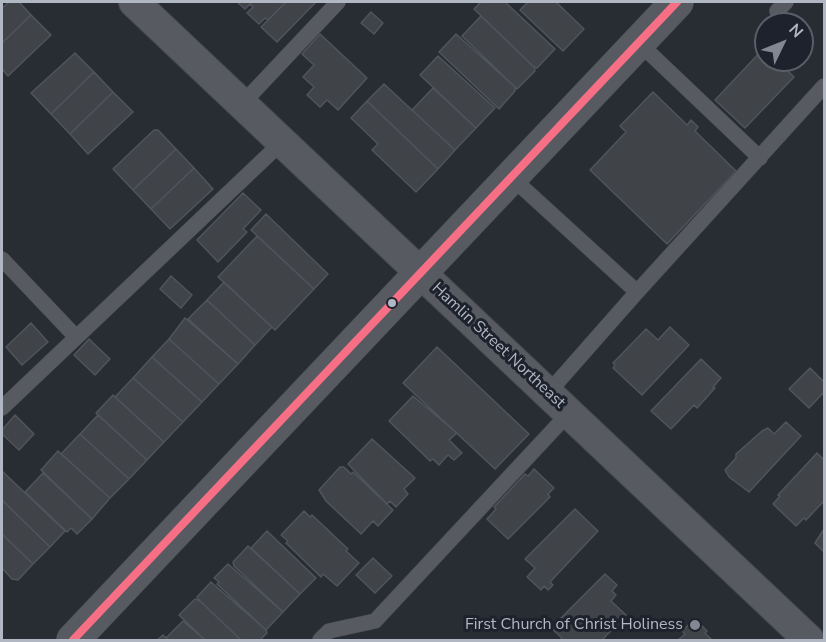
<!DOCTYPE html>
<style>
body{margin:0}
#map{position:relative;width:826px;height:642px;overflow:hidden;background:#282c33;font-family:"Nunito Sans",sans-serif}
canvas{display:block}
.frame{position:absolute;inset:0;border:3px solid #b2b8c3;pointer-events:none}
.north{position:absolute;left:754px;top:12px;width:60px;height:60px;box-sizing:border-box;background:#1d222c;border:2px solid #595e68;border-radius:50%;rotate:47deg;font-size:16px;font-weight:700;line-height:24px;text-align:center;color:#b2b8c3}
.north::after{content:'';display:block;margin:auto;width:21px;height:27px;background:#828791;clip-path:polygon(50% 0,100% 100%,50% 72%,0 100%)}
</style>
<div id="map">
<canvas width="826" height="642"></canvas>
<div class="frame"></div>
<div class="north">N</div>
</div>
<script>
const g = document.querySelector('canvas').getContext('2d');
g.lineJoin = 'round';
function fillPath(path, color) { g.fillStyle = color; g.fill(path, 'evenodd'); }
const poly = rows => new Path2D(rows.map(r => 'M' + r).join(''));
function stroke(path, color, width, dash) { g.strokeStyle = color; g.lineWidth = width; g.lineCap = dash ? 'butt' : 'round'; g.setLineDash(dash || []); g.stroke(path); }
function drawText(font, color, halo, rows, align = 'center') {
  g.font = font + ' "Nunito Sans",sans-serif'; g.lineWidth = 6; g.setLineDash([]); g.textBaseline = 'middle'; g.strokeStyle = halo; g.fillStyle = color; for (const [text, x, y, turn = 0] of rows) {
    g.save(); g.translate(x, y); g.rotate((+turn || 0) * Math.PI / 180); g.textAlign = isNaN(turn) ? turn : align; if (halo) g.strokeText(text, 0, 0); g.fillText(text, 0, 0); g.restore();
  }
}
const building = poly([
 [9,2,19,2,31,15,2,43,2,8,9,2],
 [237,2,252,2,245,9,237,2],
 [252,2,286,2,268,20,265,18,259,24,247,13,253,7,250,4,252,2],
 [286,2,316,2,277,42,261,27,286,2],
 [481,2,505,2,555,49,537,68,534,67,474,9,481,2],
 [528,2,556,2,584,29,563,51,520,10,528,2],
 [371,12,383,23,374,34,361,23,371,12],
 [31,15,51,35,8,76,2,69,2,43,31,15],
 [481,16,534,67,535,71,517,89,462,36,481,16],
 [320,34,367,78,338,110,327,100,320,107,307,95,314,87,303,77,314,65,302,54,320,34],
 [456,34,515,87,515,91,499,109,439,52,456,34],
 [764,48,766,60,776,60,794,77,745,128,715,100,764,48],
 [75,53,94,72,51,114,31,93,75,53],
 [438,56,495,108,476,128,420,75,438,56],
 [94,72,113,92,70,134,51,114,94,72],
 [384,84,455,150,438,169,367,101,384,84],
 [433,88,476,128,455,150,412,110,433,88],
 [113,92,133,112,88,154,70,134,113,92],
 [653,92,687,125,691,120,698,127,695,131,736,171,667,244,590,170,626,132,620,126,653,92],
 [367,101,438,169,416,192,372,150,378,144,351,118,367,101],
 [154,130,158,130,176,149,133,190,113,169,154,130],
 [176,149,194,168,151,209,133,190,176,149],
 [194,168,213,189,170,229,151,209,194,168],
 [243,193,261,210,243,229,247,232,218,262,197,240,243,193],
 [266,214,328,274,314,289,251,230,266,214],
 [257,236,314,289,275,330,218,277,257,236],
 [171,276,192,295,181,308,160,289,171,276],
 [224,282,272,327,255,345,207,300,224,282],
 [207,300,255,345,238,364,188,319,207,300],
 [185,318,238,364,219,384,169,339,185,318],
 [31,323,48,342,22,365,6,347,31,323],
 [670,327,689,345,642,395,613,368,615,365,613,363,646,329,658,340,670,327],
 [89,339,110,359,95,375,74,355,89,339],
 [169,339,219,384,202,402,152,357,169,339],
 [437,347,529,434,495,469,403,383,437,347],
 [152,357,202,402,183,422,133,378,152,357],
 [701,359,721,378,713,387,715,388,697,408,694,405,671,429,651,411,701,359],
 [810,368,824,382,824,392,809,408,789,389,810,368],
 [133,378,183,422,164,442,115,397,133,378],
 [113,395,164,442,147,460,96,413,113,395],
 [413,396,457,433,449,440,462,453,454,460,448,455,439,465,433,459,430,461,389,421,413,396],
 [15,415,34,434,19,450,2,434,2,430,15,415],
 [98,415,147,460,129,479,80,434,98,415],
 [786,422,801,436,749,492,729,477,725,470,736,458,736,454,762,431,768,428,774,434,786,422],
 [80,434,129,479,110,498,61,454,80,434],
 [372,439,415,478,404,489,408,494,396,507,390,501,387,504,348,464,372,439],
 [58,451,110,498,92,519,41,470,58,451],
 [817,453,824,460,824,501,806,520,804,518,796,526,773,504,780,496,778,495,817,453],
 [340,467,344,467,351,474,353,472,393,510,378,526,373,521,361,534,326,501,319,490,340,467],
 [534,469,554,488,548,494,550,497,508,539,487,519,496,509,494,507,525,474,528,476,534,469],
 [2,471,65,531,50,547,2,500,2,471],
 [43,473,92,519,77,534,71,528,67,532,25,492,43,473],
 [2,500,50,547,33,564,2,534,2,500],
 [575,509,598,531,550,582,553,585,548,590,544,586,541,590,527,577,535,568,525,559,575,509],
 [304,511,310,517,312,515,348,549,346,551,359,563,337,586,323,574,321,577,286,543,288,541,281,535,304,511],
 [824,529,824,552,815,543,824,529],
 [267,531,316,578,300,594,251,548,267,531],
 [2,534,33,564,18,580,12,579,2,568,2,534],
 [248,546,300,594,283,612,234,566,233,562,248,546],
 [373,558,392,576,375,593,356,575,373,558],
 [228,564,283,612,266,630,217,584,219,582,214,578,228,564],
 [605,574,617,585,612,591,616,595,611,601,626,615,602,640,560,640,562,638,551,628,605,574],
 [211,582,266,630,267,633,260,640,241,640,200,601,197,597,211,582],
 [195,599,200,601,241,640,205,640,179,615,195,599],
 [695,619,707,631,705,633,712,640,678,640,685,634,682,631,695,619],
 [183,621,205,640,169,640,166,638,183,621],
 [163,635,166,638,169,640,157,640,163,635]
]);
fillPath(building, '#404449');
stroke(building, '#50545b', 1.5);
const service = poly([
 [777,11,786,2],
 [638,42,760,158],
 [241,105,338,2],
 [510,176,637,292,824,86],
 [2,259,76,337],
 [548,393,637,292],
 [2,408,281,143],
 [320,640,329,631,375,621,569,413]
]);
const minor = poly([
 [134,2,809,640]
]);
const tertiary = poly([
 [73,640,677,2]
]);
stroke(service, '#46484e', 16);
stroke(minor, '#46484e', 32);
stroke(tertiary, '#46484e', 34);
stroke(service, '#575a61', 15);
stroke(minor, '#575a61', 30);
stroke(tertiary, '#575a61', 33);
stroke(poly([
 [73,640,677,2]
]), '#f76f85', 8);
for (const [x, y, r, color] of [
 [392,303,5,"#b2b8c3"],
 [695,625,6,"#828791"]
]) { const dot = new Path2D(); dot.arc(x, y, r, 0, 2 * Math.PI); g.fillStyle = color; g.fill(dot); stroke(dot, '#1d222c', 2); }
drawText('16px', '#b2b8c3', '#1d222c', [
 ["Hamlin Street Northeast",498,346,43]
]);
drawText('16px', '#b2b8c3', '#1d222c', [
 ["First Church of Christ Holiness",683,625]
], 'right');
</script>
